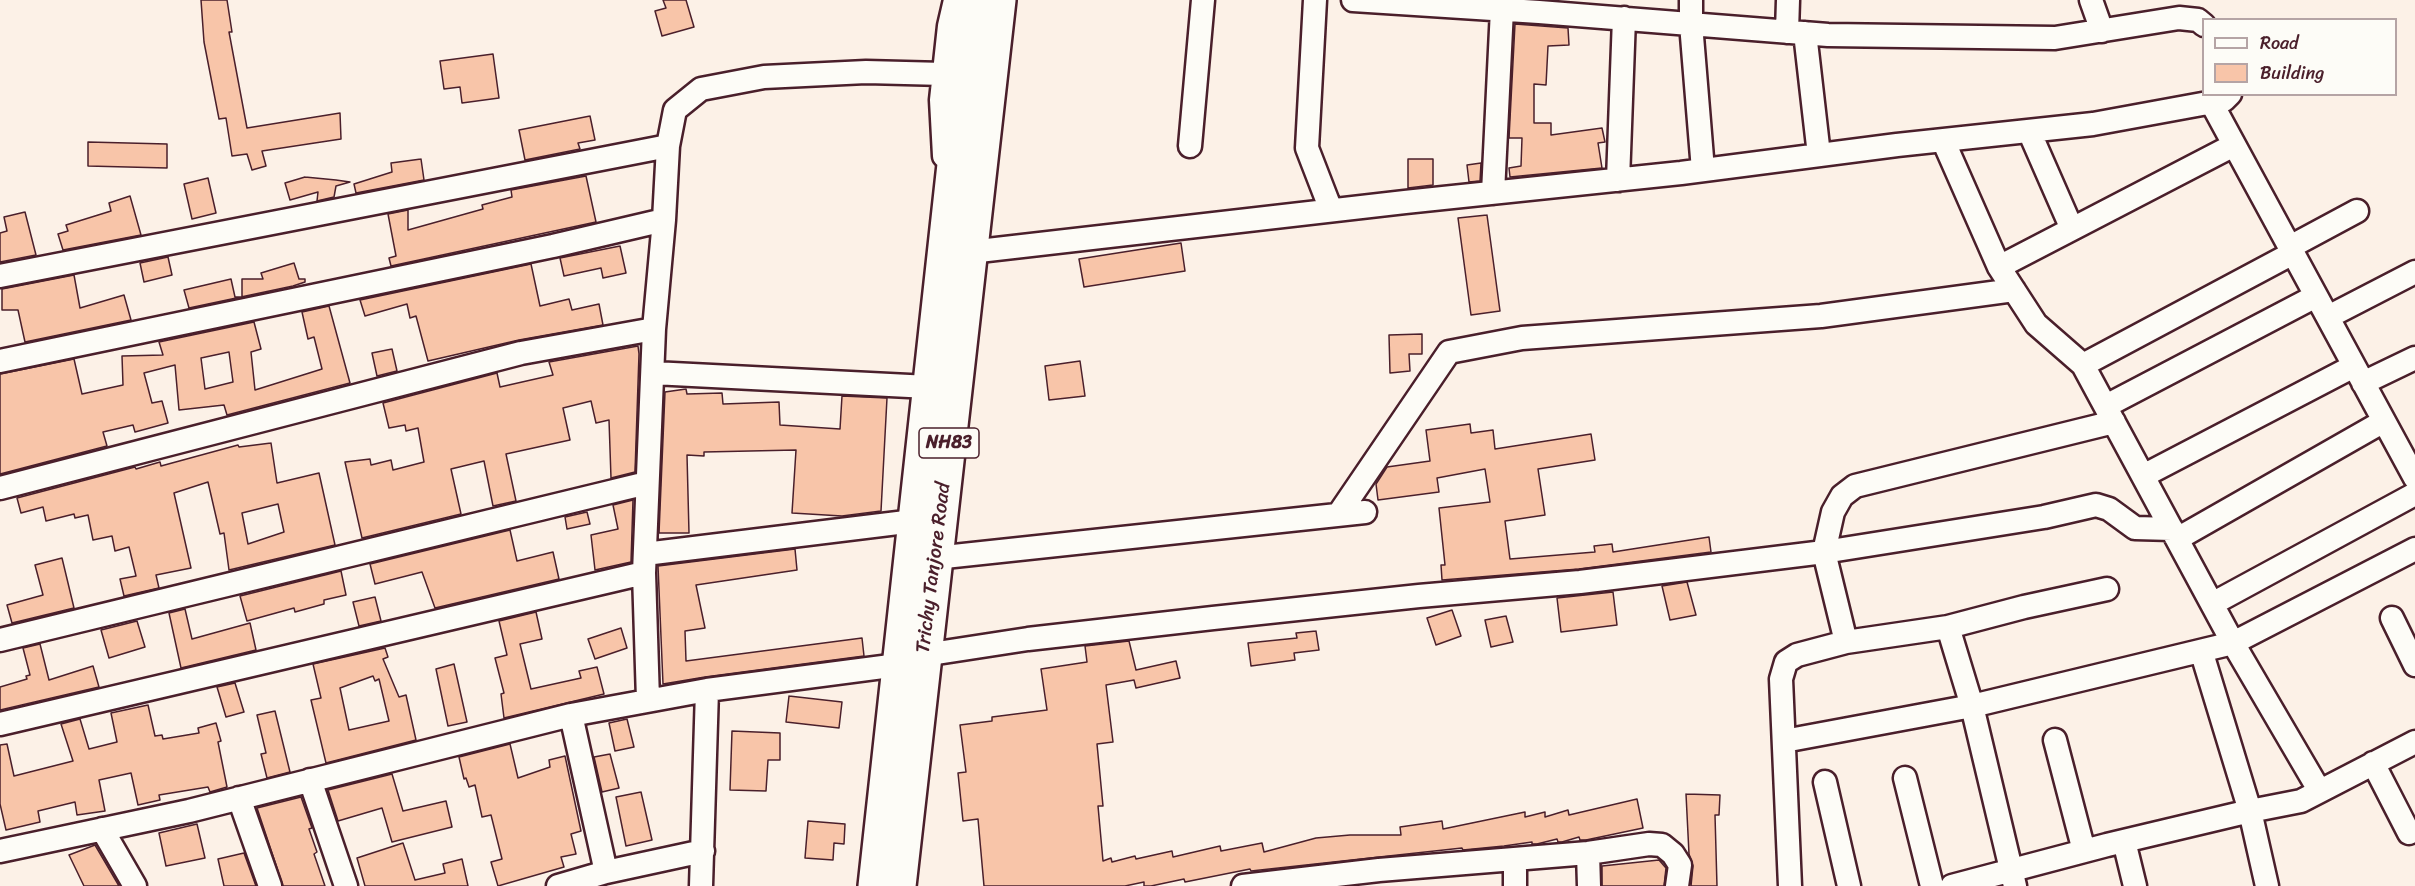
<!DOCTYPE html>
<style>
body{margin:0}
#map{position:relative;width:2415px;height:886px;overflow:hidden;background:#fcf1e7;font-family:Sriracha,sans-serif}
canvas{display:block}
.legend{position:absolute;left:2202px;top:18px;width:195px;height:78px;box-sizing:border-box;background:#fdfcf7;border:2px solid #b5a4a5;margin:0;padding:8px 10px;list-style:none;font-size:18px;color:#4a1f2b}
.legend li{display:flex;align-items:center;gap:12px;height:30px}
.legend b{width:30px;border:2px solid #b5a4a5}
</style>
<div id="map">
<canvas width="2415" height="886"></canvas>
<ul class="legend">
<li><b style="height:8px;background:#fdfcf7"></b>Road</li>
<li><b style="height:16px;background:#f8c5a9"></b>Building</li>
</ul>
</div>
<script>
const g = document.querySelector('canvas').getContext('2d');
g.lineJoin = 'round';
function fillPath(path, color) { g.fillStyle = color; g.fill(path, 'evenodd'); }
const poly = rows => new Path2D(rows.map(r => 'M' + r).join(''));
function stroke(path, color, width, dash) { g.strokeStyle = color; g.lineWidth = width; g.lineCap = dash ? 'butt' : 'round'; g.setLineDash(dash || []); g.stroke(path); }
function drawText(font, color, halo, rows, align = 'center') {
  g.font = font + ' Sriracha,sans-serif'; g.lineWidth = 4.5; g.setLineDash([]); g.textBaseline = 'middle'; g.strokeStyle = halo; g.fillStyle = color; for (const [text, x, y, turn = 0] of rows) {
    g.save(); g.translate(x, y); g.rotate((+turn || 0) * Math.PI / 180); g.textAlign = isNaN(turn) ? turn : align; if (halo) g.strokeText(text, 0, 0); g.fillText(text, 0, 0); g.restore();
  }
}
const building = poly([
 [201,0,227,0,232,32,229,32,247,128,340,113,341,139,262,151,266,166,252,170,247,154,232,156,226,118,219,119,204,42,201,0],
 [663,0,686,0,694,27,662,36,655,11,666,8,663,0],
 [1515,24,1568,28,1569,45,1548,46,1546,85,1534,84,1534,123,1551,123,1551,135,1602,128,1605,142,1598,143,1602,168,1510,177,1509,168,1521,166,1522,138,1509,138,1515,24],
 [493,54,499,98,462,103,460,87,444,89,440,61,493,54],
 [590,116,595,140,578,143,580,149,525,160,519,130,590,116],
 [88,142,167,144,167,168,88,166,88,142],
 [421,159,424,180,356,193,354,184,392,172,391,163,421,159],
 [1408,159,1433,159,1433,185,1408,188,1408,159],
 [1481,163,1480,181,1469,182,1467,165,1481,163],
 [586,176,596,222,391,266,389,258,396,256,388,214,408,210,408,230,483,209,482,205,512,197,511,190,586,176],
 [305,177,336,180,350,182,336,186,334,197,317,201,318,192,290,200,285,183,305,177],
 [208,178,216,213,192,219,184,184,208,178],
 [130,196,141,235,63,250,58,234,68,231,66,225,111,211,109,203,130,196],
 [25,212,36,255,0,262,0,233,7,231,4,217,25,212],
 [1487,215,1500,311,1471,315,1458,218,1487,215],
 [1181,243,1185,271,1084,287,1079,259,1181,243],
 [620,246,626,273,603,278,601,268,564,276,560,258,620,246],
 [168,257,172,275,144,282,140,263,168,257],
 [294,263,299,279,305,279,305,282,293,286,189,308,184,290,231,279,235,297,242,297,242,279,263,279,261,273,294,263],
 [531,264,540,306,569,299,572,310,599,304,603,325,519,340,428,361,416,316,410,318,407,304,365,316,360,300,531,264],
 [74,275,80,308,124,295,131,320,25,342,18,310,2,310,2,289,74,275],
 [329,306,350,383,227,415,224,405,179,410,175,365,144,373,152,403,162,401,168,423,135,432,133,425,103,432,107,446,0,474,0,374,74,359,82,394,123,385,122,356,163,355,159,342,254,322,261,349,251,352,255,390,322,369,314,337,308,339,302,312,329,306],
 [229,352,233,382,205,389,201,358,229,352],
 [1422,334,1422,354,1409,354,1410,371,1390,373,1389,335,1422,334],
 [638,346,639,354,635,472,611,478,609,420,596,423,591,401,563,408,570,440,506,454,516,501,493,506,484,461,451,469,461,514,362,538,345,462,370,459,371,465,391,460,393,470,424,462,418,428,406,431,405,425,389,428,383,403,497,373,500,387,553,375,549,362,638,346],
 [392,349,397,371,377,376,372,353,392,349],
 [1080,361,1085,396,1049,400,1045,366,1080,361],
 [686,389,687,394,722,393,723,404,779,402,780,425,840,429,842,396,887,398,881,511,842,516,792,513,796,450,704,452,704,456,687,455,689,533,659,533,665,392,686,389],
 [1470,424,1471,433,1493,430,1495,449,1591,434,1595,460,1538,469,1545,515,1505,521,1510,559,1595,552,1594,546,1612,544,1613,552,1709,537,1711,552,1579,569,1442,580,1441,565,1445,565,1439,508,1490,502,1485,469,1437,478,1439,492,1378,500,1376,484,1387,467,1430,461,1426,430,1470,424],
 [271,443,277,483,319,473,335,545,229,570,224,533,220,534,208,482,174,493,191,568,156,575,159,588,124,596,120,579,136,576,129,547,115,551,112,536,93,540,88,515,75,518,74,514,46,521,43,507,21,513,17,498,135,467,136,469,160,462,161,466,238,445,239,447,271,443],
 [278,504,284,532,248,544,242,513,278,504],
 [633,500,631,562,595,570,591,535,618,529,613,505,633,500],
 [587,512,590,524,567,529,565,517,587,512],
 [510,530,517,561,553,552,559,579,435,608,422,572,375,584,370,564,510,530],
 [795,549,797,570,696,585,705,628,685,631,686,661,862,638,864,656,705,677,663,684,658,566,795,549],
 [62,558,74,608,12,623,7,605,43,595,35,565,62,558],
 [341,571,346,595,324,600,324,604,295,612,294,608,247,621,240,596,341,571],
 [1687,582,1696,615,1670,620,1662,586,1687,582],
 [1613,592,1617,625,1561,632,1557,598,1613,592],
 [375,597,381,621,359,626,353,602,375,597],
 [185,609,192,639,250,623,256,650,181,668,169,613,185,609],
 [1452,610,1461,636,1436,645,1427,618,1452,610],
 [536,612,542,639,520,644,531,689,581,678,579,671,597,667,604,694,504,718,501,694,504,693,495,658,507,655,499,621,536,612],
 [1506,616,1513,642,1491,647,1485,620,1506,616],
 [137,621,145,647,109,658,101,630,137,621],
 [621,628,627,648,595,659,588,639,621,628],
 [1316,631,1319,650,1294,653,1295,660,1251,666,1248,643,1297,638,1296,633,1316,631],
 [1129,641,1136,670,1176,661,1180,678,1136,688,1134,680,1106,685,1113,742,1097,744,1103,806,1098,806,1103,861,1111,858,1112,862,1135,856,1136,859,1172,851,1173,857,1220,846,1221,851,1262,843,1264,852,1316,838,1350,835,1401,835,1400,827,1442,821,1443,829,1525,812,1525,817,1545,812,1545,817,1568,810,1569,815,1637,799,1643,828,1586,840,1580,840,1579,837,1562,842,1558,842,1557,839,1537,844,1532,844,1532,842,1504,846,1463,850,1462,848,1251,871,1250,869,1185,882,1184,879,1151,886,1144,886,1144,882,1125,886,984,886,978,819,963,821,958,773,966,772,960,725,992,721,992,717,1047,710,1041,669,1087,662,1085,646,1129,641],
 [40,644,49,680,93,666,99,687,0,710,0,687,27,679,26,676,30,675,23,648,40,644],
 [385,648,388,657,383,659,399,697,406,695,416,740,326,763,311,700,321,698,313,664,385,648],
 [373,676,375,681,379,679,389,721,349,730,340,688,373,676],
 [454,664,467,722,448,726,436,669,454,664],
 [235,683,244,712,226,717,217,687,235,683],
 [789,696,842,702,839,728,786,722,789,696],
 [148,705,155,736,162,735,163,739,199,733,198,728,216,723,221,741,218,742,227,787,210,792,208,787,159,795,160,800,138,805,131,773,99,780,105,811,77,815,75,802,38,811,40,822,6,830,0,804,0,745,7,744,14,776,73,761,61,724,80,719,89,749,117,742,111,713,148,705],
 [275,711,290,772,267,778,261,754,266,753,257,715,275,711],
 [627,719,634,747,615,751,609,723,627,719],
 [732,731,780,733,780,760,768,760,766,791,730,790,732,731],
 [510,744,518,778,550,767,549,760,565,756,581,831,571,834,576,854,561,857,564,867,498,886,491,862,502,859,491,815,482,817,475,785,469,787,466,778,464,779,459,757,510,744],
 [610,754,619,788,602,792,594,757,610,754],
 [392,774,403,811,446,801,452,827,392,842,382,808,338,821,328,790,392,774],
 [641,792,652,840,626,846,616,797,641,792],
 [1686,794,1720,795,1719,815,1715,815,1717,886,1691,886,1693,866,1689,854,1686,794],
 [301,797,312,828,309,829,317,852,314,854,325,886,283,886,257,808,301,797],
 [808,821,845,824,844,844,834,843,833,860,805,858,808,821],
 [197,824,205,858,166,866,159,833,197,824],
 [403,843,415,880,445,873,443,864,462,859,468,886,365,886,357,858,403,843],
 [95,845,119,886,84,886,69,855,95,845],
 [244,853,256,886,224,886,218,859,244,853],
 [1659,860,1666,868,1664,886,1602,886,1602,866,1659,860]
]);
fillPath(building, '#f8c5a9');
stroke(building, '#4a1f2b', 1.5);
const minor = poly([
 [1315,0,1307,148,1331,210],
 [1353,0,1539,12,1828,35,2055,38,2179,18,2198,20,2204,25],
 [1691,0,1691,24,1703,170],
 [2091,0,2102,31],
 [1787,32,1788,0],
 [1805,33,1819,155],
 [2211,102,2415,478],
 [2029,131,2072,229],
 [1943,140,1999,267,2036,324,2083,365],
 [1190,146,1203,0],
 [944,156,941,100,949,26,955,0],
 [1618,180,1624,18],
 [1493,193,1502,9],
 [2290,247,2357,211],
 [970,252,1405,202,1681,173,1897,145,2093,124,2224,100,2230,94],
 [2293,253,2083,365,2233,643,2319,790],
 [1999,267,2234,145],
 [0,276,668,146],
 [2328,317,2415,272],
 [0,361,553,246,664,220],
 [653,373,929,387],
 [2363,383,2415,358],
 [2106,406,2316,296],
 [2143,476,2354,366],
 [0,488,521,353,654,329],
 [1338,515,1449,352,1522,338,1821,316,2014,290],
 [2177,539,2384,421],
 [645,554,914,521],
 [935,558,1365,512],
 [2212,604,2415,494],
 [2392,618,2415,665],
 [1948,627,1972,706,2015,886],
 [0,640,647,483],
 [1846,642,1824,552,1833,512,1842,496,1855,486,2114,422],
 [924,655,1028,639,1213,618,1419,596,1580,582,1824,552,2044,517,2096,505,2109,509,2135,528,2172,529],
 [2204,660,2250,811,2301,801,2415,742],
 [648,700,644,573,654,329,664,220,668,146,675,110,701,89,764,77,866,72,944,74],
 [571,715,606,872],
 [0,724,644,573],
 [2055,740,2084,851],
 [1784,741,1972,706,2233,643,2415,549],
 [2373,763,2409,833],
 [1905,778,1932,886],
 [310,780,346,886],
 [1825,782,1849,886],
 [239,798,270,886],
 [102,829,135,886],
 [2124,841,2135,886],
 [0,851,189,811,571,715,707,690,898,665],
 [1588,853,1589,886],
 [1515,859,1515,886],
 [558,886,606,872,703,851],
 [701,886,707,690],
 [1243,886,1379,870,1588,853,1649,844,1662,845,1673,854,1680,865,1677,886],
 [1790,886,1781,679,1786,662,1797,655,1846,642,1948,627,2024,607,2107,589],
 [1952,886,2107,845,2250,811,2267,886]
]);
const trunk = poly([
 [875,886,972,0],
 [899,886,999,0]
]);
stroke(minor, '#4a1f2b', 27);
stroke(trunk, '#4a1f2b', 38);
stroke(minor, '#fdfcf7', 22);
stroke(trunk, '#fdfcf7', 33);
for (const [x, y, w] of [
 [949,443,60]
]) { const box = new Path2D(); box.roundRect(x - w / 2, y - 15, w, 30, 4.5); g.fillStyle = '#fdfcf7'; g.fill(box); stroke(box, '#4a1f2b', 1.5); }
drawText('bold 18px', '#4a1f2b', null, [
 ["NH83",949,443]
]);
drawText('20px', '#4a1f2b', '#fdfcf7', [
 ["Trichy Tanjore Road",934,568,-83]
]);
</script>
